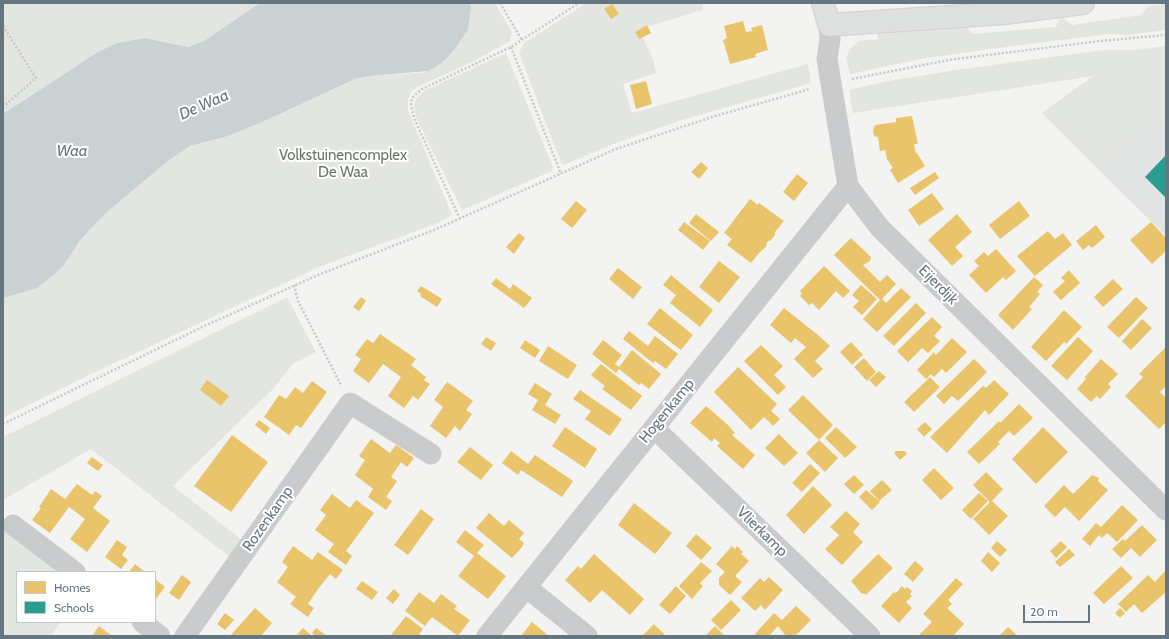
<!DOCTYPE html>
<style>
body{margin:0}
#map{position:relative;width:1169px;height:639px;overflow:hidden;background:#f3f3f2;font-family:Cabin,sans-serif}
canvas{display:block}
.frame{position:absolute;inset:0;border:4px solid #657680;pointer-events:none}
.legend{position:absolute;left:16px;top:571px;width:140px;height:52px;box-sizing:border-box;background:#fff;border:1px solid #c1c8cc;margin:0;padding:5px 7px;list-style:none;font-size:12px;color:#657680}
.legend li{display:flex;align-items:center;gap:8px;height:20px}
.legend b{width:20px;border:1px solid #c1c8cc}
.scale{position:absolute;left:1023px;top:605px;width:67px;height:18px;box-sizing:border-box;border:2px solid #657680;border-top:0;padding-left:5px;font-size:12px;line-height:14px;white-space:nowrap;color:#657680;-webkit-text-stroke:3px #fff;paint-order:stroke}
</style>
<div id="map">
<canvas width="1169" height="639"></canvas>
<div class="frame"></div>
<ul class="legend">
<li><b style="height:11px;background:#e9c46a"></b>Homes</li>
<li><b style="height:11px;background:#2a9d8f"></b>Schools</li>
</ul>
<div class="scale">20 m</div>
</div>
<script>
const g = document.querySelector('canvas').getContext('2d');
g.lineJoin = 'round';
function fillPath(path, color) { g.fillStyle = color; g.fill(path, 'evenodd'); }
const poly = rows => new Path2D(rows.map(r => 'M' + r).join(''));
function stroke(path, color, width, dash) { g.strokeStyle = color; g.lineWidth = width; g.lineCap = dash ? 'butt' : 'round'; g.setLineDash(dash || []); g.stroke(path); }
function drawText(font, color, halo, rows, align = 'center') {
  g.font = font + ' Cabin,sans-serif'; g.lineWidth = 4; g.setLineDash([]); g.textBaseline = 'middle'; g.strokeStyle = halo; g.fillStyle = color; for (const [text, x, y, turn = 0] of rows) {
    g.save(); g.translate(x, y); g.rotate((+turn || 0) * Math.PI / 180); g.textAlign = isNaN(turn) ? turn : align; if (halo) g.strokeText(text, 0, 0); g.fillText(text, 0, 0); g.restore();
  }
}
fillPath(poly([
 [1166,114,1166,236,1096,167]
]), '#e2e3e3');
fillPath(poly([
 [3,3,260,3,204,41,188,47,145,38,116,43,93,55,3,114],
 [470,3,495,3,512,32,510,41,474,61,417,87,412,91,408,99,408,111,452,215,435,224,319,267,85,377,3,418,3,298,37,288,55,274,64,265,81,239,106,213,168,161,190,146,225,137,258,124,355,79,369,76,422,73,442,63,455,49,471,8],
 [586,3,702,3,703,10,639,29,653,59,656,73,623,84,632,113,808,64,811,83,679,121,616,143,564,165,561,162,553,142,519,53,524,43],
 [1166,4,1166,30,1128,35,1109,34,998,48,926,58,850,74,846,58,850,49,859,41,878,39,877,32,966,26,972,34,1056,27,1060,18,1063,18,1072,25,1141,15,1148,6],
 [1166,46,1166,114,1096,167,1042,113,1093,76,853,113,849,90,888,81,956,70,1103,50,1136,50],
 [506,53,553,167,552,171,462,210,416,117,414,106,416,99,424,91],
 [287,297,316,352,293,364,272,390,173,486,242,540,231,558,91,449,3,500,3,437],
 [3,523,67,572,17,572,17,622,61,622,51,636,3,636]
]), '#e3e6e0');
fillPath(poly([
 [260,3,470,3,471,8,468,29,455,49,442,63,428,71,369,76,355,79,258,124,225,137,190,146,168,161,106,213,81,239,64,265,55,274,37,288,3,298,3,114,93,55,116,43,145,38,188,47,204,41]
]), '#c9d1d3');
fillPath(poly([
 [612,4,619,14,611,19,604,9],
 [743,21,746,32,752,31,751,28,762,25,768,50,755,54,756,57,730,64,723,40,727,38,724,26],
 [647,25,651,33,639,39,635,32],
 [646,81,652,104,636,109,630,85],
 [912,116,918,144,914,144,916,154,917,153,925,166,898,183,890,170,893,168,887,159,885,150,880,151,878,137,874,136,873,130,875,125,896,122,896,118],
 [701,162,708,168,699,179,691,172],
 [935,172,939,178,915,195,910,188],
 [797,174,808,183,794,201,783,192],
 [932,193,944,209,919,226,908,210],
 [750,199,758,205,759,203,784,221,775,232,775,235,771,240,767,242,766,247,760,252,751,263,727,245,732,239,724,233],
 [576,201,587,210,572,228,561,219],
 [1019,201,1030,216,1000,239,989,225],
 [696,214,719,232,711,241,689,223],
 [957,214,972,232,955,247,963,256,952,266,928,240],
 [684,222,710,241,703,250,678,230],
 [1151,222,1166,238,1166,251,1152,264,1130,240],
 [1096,225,1105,237,1092,248,1089,245,1083,250,1076,241],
 [1048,231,1055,239,1063,233,1072,245,1035,276,1017,256],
 [519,233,525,238,514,254,506,247],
 [851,238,871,257,870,261,863,265,880,282,887,275,896,284,882,299,886,303,901,288,911,297,877,332,863,319,880,300,834,255],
 [996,249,1016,271,1006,280,1003,277,986,293,969,275,979,266,974,261,984,252,988,256],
 [719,261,740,277,719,303,699,287],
 [824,266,850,291,843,298,836,291,819,310,812,303,809,305,800,296,802,294,800,291],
 [618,268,642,287,633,299,609,279],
 [1069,270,1080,283,1061,300,1053,292,1065,281,1061,278],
 [671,275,713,310,700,327,670,303,676,295,663,285],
 [1034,277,1043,285,1037,292,1040,294,1029,307,1032,309,1013,330,998,315],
 [496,278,510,289,513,284,532,298,524,308,491,284],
 [1113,279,1123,289,1103,307,1094,297],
 [861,285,877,299,862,315,853,307,859,301,852,295],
 [421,286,442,299,437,307,420,296,421,294,417,291],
 [361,297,366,301,359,311,353,307],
 [1136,297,1148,308,1119,338,1107,327],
 [916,303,926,313,894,346,883,336],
 [660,308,693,335,681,350,647,324],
 [784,308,818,335,830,346,815,361,823,369,813,378,794,359,806,347,795,338,791,343,770,325],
 [1064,310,1082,327,1066,344,1064,342,1046,361,1031,347],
 [932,317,942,327,934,336,940,341,928,353,922,348,908,362,897,351],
 [1142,319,1152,328,1131,350,1122,341],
 [629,331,648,346,655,336,678,354,666,369,655,361,653,363,623,339],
 [380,334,416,359,411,365,426,377,424,380,430,384,418,400,413,396,404,408,388,396,401,377,383,364,369,383,353,371,361,359,355,355,367,339,373,343],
 [486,337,496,343,491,351,481,344],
 [1078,337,1093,351,1067,380,1051,366],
 [952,338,967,352,946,373,942,369,934,377,931,374,926,379,917,370,934,352,936,355],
 [525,340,540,350,535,358,520,348],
 [603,340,622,355,615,364,619,367,632,350,661,374,649,389,641,383,639,385,619,369,616,373,592,354],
 [851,342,863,355,852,365,840,352],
 [761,345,783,366,774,375,786,387,778,395,744,361],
 [548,346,577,365,568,379,539,361],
 [1166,347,1166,386,1160,392,1166,398,1166,422,1159,429,1125,396,1143,377,1139,374],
 [864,358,876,372,867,381,854,367],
 [974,359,987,372,958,401,952,396,944,404,936,396],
 [1101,359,1118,374,1108,384,1111,387,1100,399,1097,396,1091,402,1077,389,1086,379,1084,378],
 [601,364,642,396,631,410,602,389,605,386,591,375],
 [738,367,777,404,771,411,780,419,773,426,764,417,751,430,714,392],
 [879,371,886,377,876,387,869,380],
 [930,377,940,387,914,412,904,402],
 [207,380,229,396,221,406,200,390],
 [994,380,1009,394,989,415,985,410,947,453,930,437,983,386,986,388],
 [312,381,327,392,301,428,296,425,289,435,264,417,279,395,286,399,295,387,303,393],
 [447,382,473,401,466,410,472,414,460,431,455,426,446,438,430,426,443,407,434,400],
 [535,383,552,394,545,405,561,415,555,424,532,410,538,400,528,394],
 [580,390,622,419,610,436,585,419,591,411,573,399],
 [803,395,833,425,819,440,788,410],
 [1019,404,1033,418,1014,436,1009,431,998,442,1000,444,979,464,967,452,999,421,1000,423],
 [706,406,728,425,735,433,732,435,755,455,743,469,717,446,720,443,714,438,712,442,690,423],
 [259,420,270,428,266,434,255,425],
 [925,422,932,429,924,437,917,429],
 [565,427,597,449,585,468,552,446],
 [836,427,857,447,845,458,825,438],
 [1043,427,1068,452,1036,484,1012,459],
 [779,434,798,453,784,466,765,448],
 [232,435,268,462,231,512,194,486],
 [371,439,390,453,396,445,414,458,407,467,401,462,391,477,397,481,386,497,392,501,386,510,368,497,373,489,372,488,355,475,365,460,359,456],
 [819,440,838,458,825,472,806,453],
 [470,447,493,465,481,480,457,462],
 [511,451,528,464,535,455,573,481,562,497,521,470,518,475,502,463],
 [896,451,905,451,907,454,900,460,894,453],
 [92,457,103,465,98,471,87,463],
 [810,464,820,473,802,492,792,483],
 [934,468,954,488,941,500,922,480],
 [986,472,1003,489,992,501,1008,516,989,535,973,519,990,502,973,485],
 [854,475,864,485,854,494,844,484],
 [1092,475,1099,478,1098,481,1108,490,1079,521,1065,507,1055,517,1044,506,1064,485,1073,494],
 [882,480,892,490,879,501,870,491],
 [77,484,92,495,95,491,102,496,93,508,110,521,87,552,70,539,85,519,69,507,50,533,32,520,41,508,39,507,51,489,65,499],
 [813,486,832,505,804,534,786,515],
 [866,490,880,502,872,510,859,497],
 [979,493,988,501,971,519,962,510],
 [332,494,350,508,356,500,374,513,346,551,352,556,346,565,328,552,334,544,315,530,326,515,320,510],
 [634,503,672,533,655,554,618,525],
 [1122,505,1138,520,1117,542,1107,533,1102,538,1099,535,1090,546,1082,539,1096,523,1101,527],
 [421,509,434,519,408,555,394,545],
 [846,511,860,524,853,532,863,542,842,565,825,549,839,535,830,527],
 [489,513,504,526,509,520,524,533,519,539,524,543,522,547,512,558,476,528],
 [1142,525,1157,540,1140,557,1131,548,1121,558,1112,549,1123,539,1125,541],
 [465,530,484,545,477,553,506,576,488,599,458,576,474,556,456,542],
 [696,534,712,548,701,560,686,546],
 [117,540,127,547,122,555,128,560,121,569,105,557],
 [997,541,1007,550,1000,557,991,548],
 [1061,541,1067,547,1056,558,1050,551],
 [293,546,312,560,318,552,343,570,336,579,330,574,318,589,308,604,314,608,308,617,290,604,296,597,277,582,288,567,282,562],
 [732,546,735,549,737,546,743,552,741,554,749,561,735,576,742,582,730,595,719,585,719,578,725,572,716,564],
 [1069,549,1075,555,1060,567,1055,562],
 [988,552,1000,563,992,572,981,561],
 [594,554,644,599,630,615,602,590,590,603,565,580,578,566,581,569],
 [878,554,893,568,866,595,864,593,862,594,851,581],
 [915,561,924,569,913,582,904,574],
 [701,562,712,571,700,583,703,586,692,599,679,586],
 [135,564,145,572,129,572],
 [1121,566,1133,578,1104,604,1093,593],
 [1166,570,1166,592,1142,613,1134,604,1126,612,1118,604,1148,575,1155,582],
 [182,575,191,582,179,600,169,593],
 [769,577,783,590,765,610,761,605,755,611,741,598,760,578,764,582],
 [956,578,963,584,949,599,949,601,952,604,947,608,964,624,953,636,918,636,932,622,923,614],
 [155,579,165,587,155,600],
 [362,581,378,592,372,600,356,589],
 [676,586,686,596,670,614,659,605],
 [902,586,905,589,907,587,912,591,910,594,912,596,906,602,912,608,899,623,881,606,894,592,896,593],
 [394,589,400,595,393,604,386,598],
 [419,592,434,603,441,594,457,606,454,609,470,620,458,636,432,617,425,626,405,611],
 [731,600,741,610,721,630,711,620],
 [796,606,811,620,795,636,786,636,778,626,769,636,757,636,755,634,774,613,782,620],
 [255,608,272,623,261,636,230,636],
 [1120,608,1125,613,1120,618,1115,613],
 [225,613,234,620,225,630,217,624],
 [406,616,423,629,419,634,422,636,391,635],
 [532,622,549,636,521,636],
 [654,624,666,636,642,636],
 [99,626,112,636,92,636],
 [715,626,724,635,722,636,705,636],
 [1008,627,1018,636,999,636],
 [303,628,312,636,296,636],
 [316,628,327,636,315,636,312,633]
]), '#e9c46a');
fillPath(poly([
 [1166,155,1166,198,1145,177]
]), '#2a9d8f');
const secondary = poly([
 [823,3,829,25,1006,13,1083,3]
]);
stroke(secondary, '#d0d1d1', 24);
stroke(poly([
 [500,3,522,40],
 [3,26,36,78,3,107],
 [511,47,561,174],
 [852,79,949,60,1100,41,1166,35],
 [460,219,414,118,411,104,412,98,422,89,511,47,579,3],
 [294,285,298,301,341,385],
 [3,424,200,328,318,275,434,230,616,149,712,117,810,89]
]), '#c7c8c8', 2.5, [2, 2]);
stroke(poly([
 [829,25,830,39,827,59,848,186,880,228,1166,510],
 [654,428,870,636],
 [13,525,75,572],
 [526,587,587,636],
 [142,622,160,636],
 [185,636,350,403,431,454],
 [487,636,848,186]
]), '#c9cbcc', 21);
stroke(secondary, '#dedfdf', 22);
drawText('15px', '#697864', '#fff', [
 ["Volkstuinencomplex",343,156],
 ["De Waa",343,173]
]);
drawText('15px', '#657680', '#fff', [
 ["Eijerdijk",938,285,45],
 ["Hogenkamp",667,411,-51],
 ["Rozenkamp",268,519,-55],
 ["Vlierkamp",762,532,44]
]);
drawText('italic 16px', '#61787d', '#fff', [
 ["De Waa",204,105,-24],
 ["Waa",72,151]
]);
</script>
